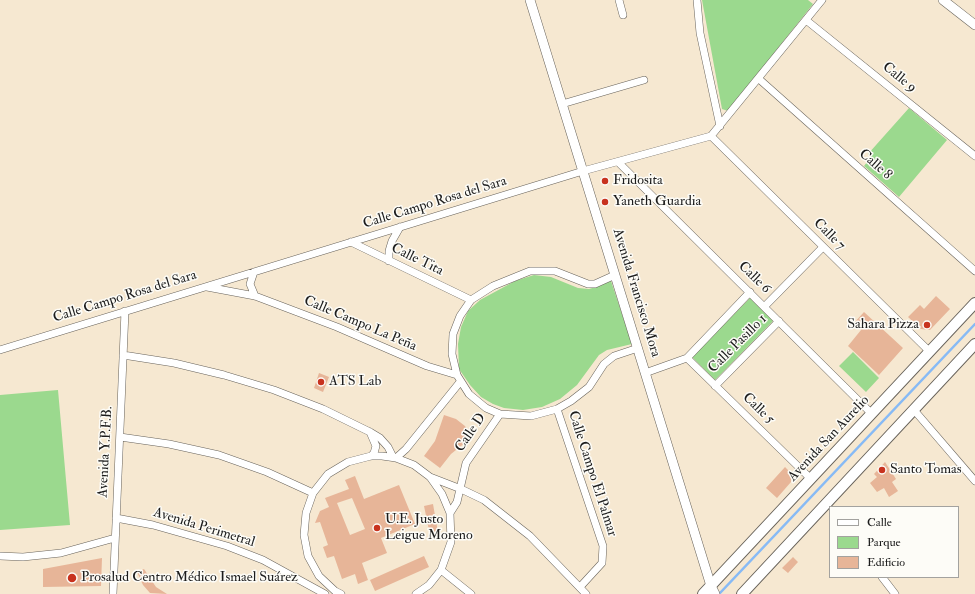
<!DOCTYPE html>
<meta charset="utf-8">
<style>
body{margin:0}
#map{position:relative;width:975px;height:594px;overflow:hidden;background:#f6e8d1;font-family:"IM FELL Double Pica",serif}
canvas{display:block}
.legend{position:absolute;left:829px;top:506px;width:130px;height:72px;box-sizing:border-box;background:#fdfcf7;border:1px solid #a3a29f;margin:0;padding:5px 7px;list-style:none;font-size:12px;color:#1c1c1c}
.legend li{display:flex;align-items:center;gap:8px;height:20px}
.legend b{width:20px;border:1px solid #a3a29f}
</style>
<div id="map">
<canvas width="975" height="594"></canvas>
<ul class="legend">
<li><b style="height:5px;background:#fff"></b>Calle</li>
<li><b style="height:11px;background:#9bd98e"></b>Parque</li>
<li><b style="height:11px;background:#e7b598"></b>Edificio</li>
</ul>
</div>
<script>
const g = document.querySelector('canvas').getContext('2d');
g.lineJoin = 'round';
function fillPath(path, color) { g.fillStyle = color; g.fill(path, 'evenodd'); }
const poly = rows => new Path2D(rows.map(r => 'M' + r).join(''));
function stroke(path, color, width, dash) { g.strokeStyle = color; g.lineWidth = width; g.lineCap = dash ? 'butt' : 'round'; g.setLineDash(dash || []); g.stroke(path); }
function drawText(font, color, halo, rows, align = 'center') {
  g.font = font + ' "IM FELL Double Pica",serif'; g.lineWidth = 3; g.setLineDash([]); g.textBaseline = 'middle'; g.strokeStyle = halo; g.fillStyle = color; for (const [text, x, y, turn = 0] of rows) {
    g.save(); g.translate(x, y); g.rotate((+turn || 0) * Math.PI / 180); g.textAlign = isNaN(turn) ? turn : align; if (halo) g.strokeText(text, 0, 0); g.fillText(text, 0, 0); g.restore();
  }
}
fillPath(poly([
 [702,0,808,0,813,4,728,111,722,109],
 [909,108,947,140,899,197,864,166,871,157,868,154],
 [534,275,551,277,578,288,589,289,602,285,610,278,632,344,607,350,599,355,577,385,560,399,542,407,523,410,504,408,493,404,481,397,470,385,459,369,458,344,461,327,468,311,480,300,515,281],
 [750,298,773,321,715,380,692,357],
 [853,352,879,378,866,392,839,366],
 [58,390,70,525,0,530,0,395]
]), '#9bd98e');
stroke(poly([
 [719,594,975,324]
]), '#87baf5', 2.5);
fillPath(poly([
 [936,296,950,309,930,330,921,329,908,317,920,305,924,309],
 [864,312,903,348,879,375,848,346,861,330,854,323],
 [319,373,329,377,323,392,314,388],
 [444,415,456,419,465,426,471,438,451,454,440,468,424,456,435,441],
 [885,462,896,479,892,482,898,491,889,497,884,488,877,492,870,483,877,477,874,474],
 [785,467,791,473,791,482,777,498,766,488],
 [355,476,364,499,399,485,415,524,381,538,387,553,362,563,368,580,358,584,355,574,342,579,334,556,327,558,323,547,328,545,320,522,315,523,320,511,329,507,325,498,349,489,345,480],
 [352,498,365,529,350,535,337,503],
 [433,504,439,538,431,540,424,506],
 [424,556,429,567,375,591,370,580],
 [793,557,798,562,788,573,782,568],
 [102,558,101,586,43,587,43,569],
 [144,569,156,587,167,594,150,593,143,585,137,572]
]), '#e7b598');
const minor = poly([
 [619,0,623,15],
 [697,0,700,33,720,126],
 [806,20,975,156],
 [759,79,975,271],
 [562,104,644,80],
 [711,136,929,351],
 [618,162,872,414],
 [351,242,471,300],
 [389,261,389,251,392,241,400,227],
 [254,272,250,284,255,296],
 [615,275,595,284,588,284,555,271,530,271,493,286,471,300,460,316,453,334,452,354,457,375,469,394,486,408,500,414,531,416,557,409,571,401,589,387,604,364,614,356,638,348],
 [207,287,255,296,337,327,427,366,457,375],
 [765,306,823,247],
 [0,350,583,171,711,136,822,0],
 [123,355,174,363,224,375,274,390,323,409,370,432,380,438,388,447,393,457],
 [687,358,810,478],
 [645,373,687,358,750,292],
 [715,386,779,321],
 [557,409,603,546,602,563,580,587],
 [914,410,975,481],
 [370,432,376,446,374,453,371,456],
 [120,437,169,444,219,455,267,472,313,493],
 [396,458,406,449,460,382],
 [430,477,461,489,484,500,530,536,586,594],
 [450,513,457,502,466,463,500,414],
 [116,518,153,525,227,546,263,560,325,594],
 [0,556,23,557,61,553,115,538],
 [441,570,471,594],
 [882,577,895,594],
 [113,594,125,311],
 [341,594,335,591,319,576,308,556,304,535,306,513,313,493,328,474,348,462,371,456,382,456,396,458,414,465,430,477,442,494,450,513,451,542,441,570,429,585,416,594]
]);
const tertiary = poly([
 [530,0,711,586,715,594],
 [943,0,975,25]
]);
const secondary = poly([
 [703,594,975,303],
 [742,594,975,344]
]);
stroke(minor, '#68635b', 8);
stroke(tertiary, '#68635b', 10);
stroke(secondary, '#68635b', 12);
stroke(minor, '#fff', 7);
stroke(tertiary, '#fff', 9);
stroke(secondary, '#fff', 10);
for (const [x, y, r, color] of [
 [605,181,4,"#c8321e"],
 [605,202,4,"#c8321e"],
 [927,325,4,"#c8321e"],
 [321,382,4,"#c8321e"],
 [882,470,4,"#c8321e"],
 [377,528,4,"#c8321e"],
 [72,578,5,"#c8321e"]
]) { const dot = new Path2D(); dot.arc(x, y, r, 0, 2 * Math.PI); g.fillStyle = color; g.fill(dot); stroke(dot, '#fdfcf7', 1.5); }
drawText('14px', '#1c1c1c', '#fdfcf7', [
 ["Calle 9",899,78,39],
 ["Calle 8",875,165,41],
 ["Calle Campo Rosa del Sara",435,203,-17],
 ["Calle 7",829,235,45],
 ["Calle Tita",417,260,26],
 ["Calle 6",754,278,44],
 ["Avenida Francisco Mora",636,293,73],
 ["Calle Campo Rosa del Sara",125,297,-17],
 ["Calle Campo La Peña",360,324,23],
 ["Calle Pasillo 1",738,344,-45],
 ["Calle 5",758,409,44],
 ["Calle D",471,433,-56],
 ["Avenida San Aurelio",829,439,-47],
 ["Avenida Y.P.F.B.",106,452,-87],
 ["Calle Campo El Palmar",592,474,72],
 ["Avenida Perimetral",204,528,17]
]);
drawText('14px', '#1c1c1c', '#fdfcf7', [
 ["Fridosita",613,181],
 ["Yaneth Guardia",613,202],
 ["Sahara Pizza",919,325,"right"],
 ["ATS Lab",329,382],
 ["Santo Tomas",890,470],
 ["U.E. Justo",385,520],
 ["Leigue Moreno",385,536],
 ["Prosalud Centro Médico Ismael Suárez",81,578]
], 'left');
</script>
